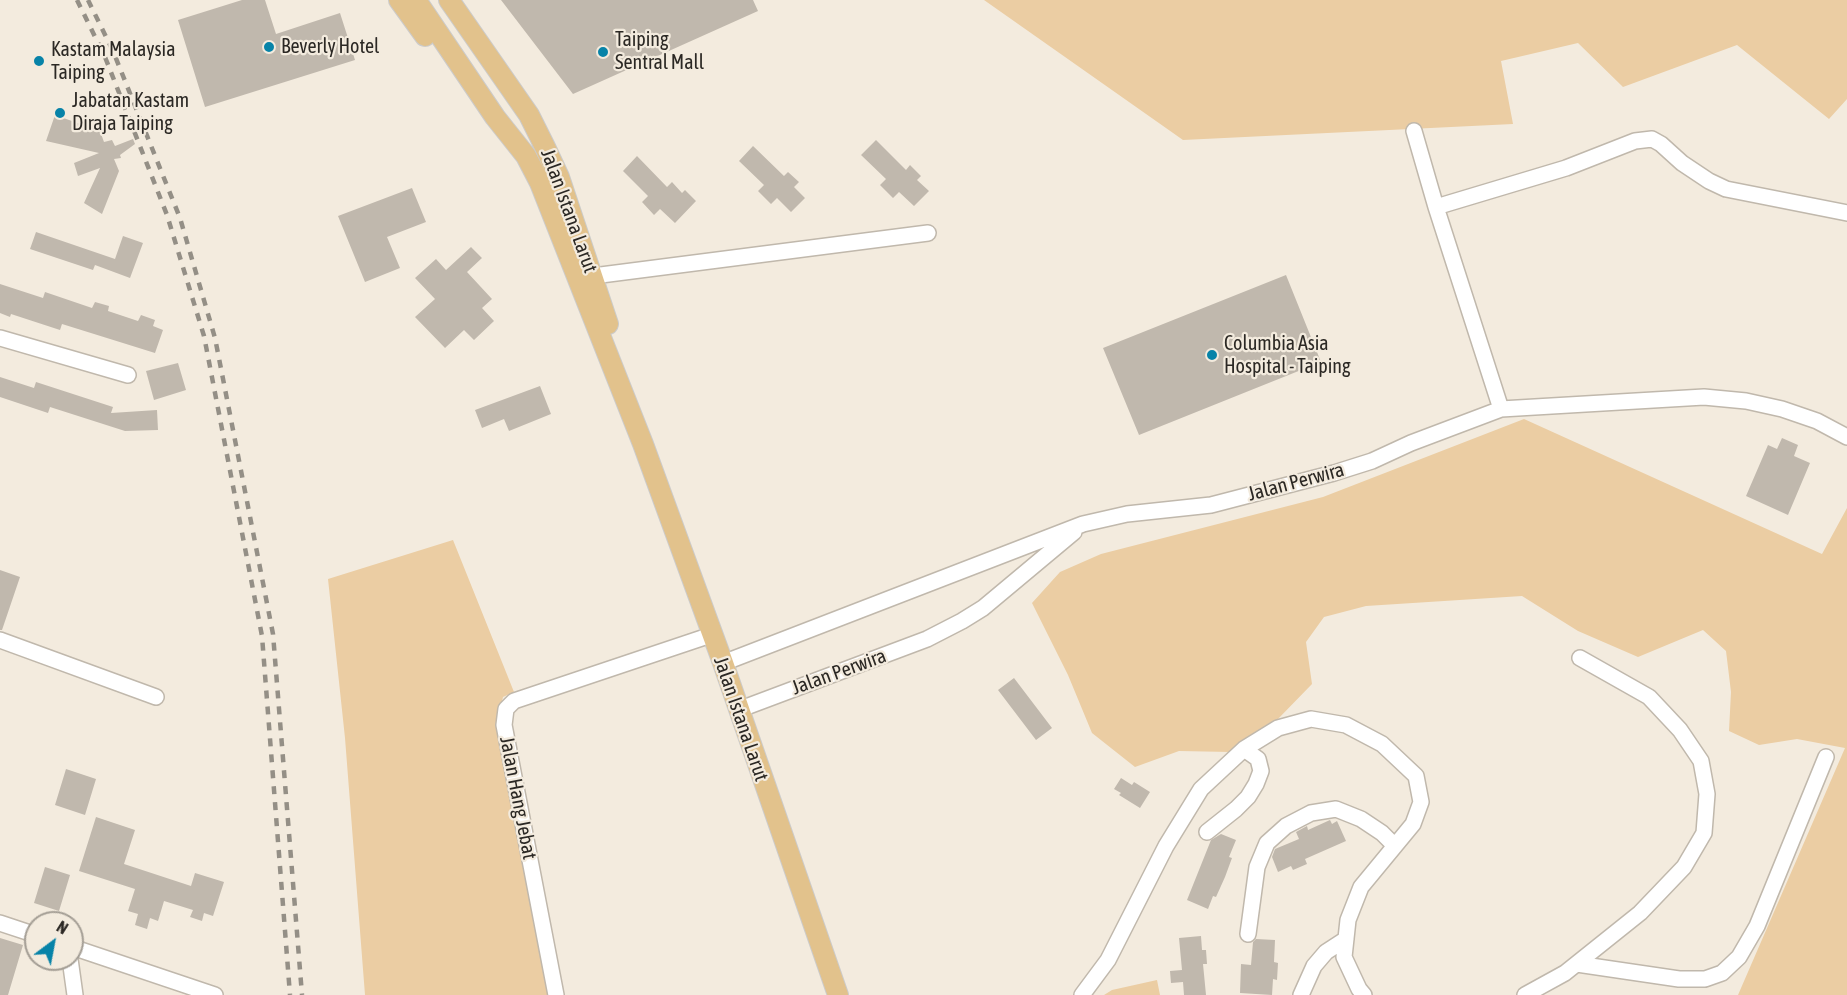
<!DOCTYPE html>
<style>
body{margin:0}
#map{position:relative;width:1847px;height:995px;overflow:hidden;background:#f3ebde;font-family:"Asap Condensed",sans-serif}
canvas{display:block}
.north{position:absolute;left:24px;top:911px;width:60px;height:60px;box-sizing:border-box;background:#f3ebde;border:2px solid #a39d94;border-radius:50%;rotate:32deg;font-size:16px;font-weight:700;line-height:24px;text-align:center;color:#2b2824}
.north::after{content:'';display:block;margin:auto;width:21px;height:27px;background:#0783a8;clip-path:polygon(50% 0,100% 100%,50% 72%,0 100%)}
</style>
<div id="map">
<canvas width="1847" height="995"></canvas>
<div class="north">N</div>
</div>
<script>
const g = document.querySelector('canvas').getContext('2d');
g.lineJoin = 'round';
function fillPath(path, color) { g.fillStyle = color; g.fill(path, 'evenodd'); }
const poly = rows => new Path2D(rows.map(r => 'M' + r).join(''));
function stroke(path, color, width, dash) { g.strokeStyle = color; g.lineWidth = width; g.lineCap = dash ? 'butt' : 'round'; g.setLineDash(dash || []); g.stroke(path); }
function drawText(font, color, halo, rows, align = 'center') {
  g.font = font + ' "Asap Condensed",sans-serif'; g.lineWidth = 4.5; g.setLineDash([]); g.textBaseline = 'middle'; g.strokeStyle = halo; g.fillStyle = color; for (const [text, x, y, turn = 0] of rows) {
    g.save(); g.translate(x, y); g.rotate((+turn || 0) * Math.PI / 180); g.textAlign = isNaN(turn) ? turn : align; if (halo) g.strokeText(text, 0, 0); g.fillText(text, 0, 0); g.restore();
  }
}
fillPath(poly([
 [984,0,1847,0,1847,99,1829,119,1737,45,1623,87,1578,43,1501,61,1513,124,1183,140],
 [1524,419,1822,554,1847,508,1847,995,1738,995,1845,748,1797,739,1759,745,1729,731,1731,692,1726,651,1703,630,1638,657,1578,631,1522,596,1366,606,1324,617,1306,642,1312,684,1277,720,1231,752,1179,751,1135,767,1092,733,1068,675,1032,603,1060,572,1101,554,1323,497],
 [453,540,514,692,503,697,498,718,554,995,365,995,345,738,328,579],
 [1157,980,1160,995,1104,995,1112,990]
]), '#ebcda3');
fillPath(poly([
 [242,0,265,0,276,34,340,13,355,60,205,107,178,20],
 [501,0,753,0,758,11,573,94],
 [55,115,100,131,104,142,112,140,115,146,133,139,135,144,120,155,121,158,114,159,119,171,102,214,84,203,100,168,78,176,74,163,99,153,46,141],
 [876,140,906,170,910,165,921,176,917,180,929,191,914,206,899,192,893,198,880,185,886,179,861,155],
 [753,146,784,176,788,172,799,182,794,187,805,198,791,212,777,198,771,204,758,191,764,185,739,161],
 [637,156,667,187,672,182,682,193,685,190,696,201,675,223,660,209,654,215,642,202,648,196,623,171],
 [412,188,426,222,387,237,400,268,365,282,338,216],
 [36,232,115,259,123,236,143,243,130,278,95,265,93,270,30,249],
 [471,247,482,258,467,272,492,299,482,308,494,321,474,340,464,330,445,348,415,317,435,299,415,278,436,259,446,270],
 [1286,275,1321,362,1139,435,1103,348],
 [0,284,43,298,45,292,92,308,95,302,109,306,108,311,138,321,141,315,155,320,153,326,163,330,155,353,62,324,60,330,11,314,10,317,0,313],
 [178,363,186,390,154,400,146,371],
 [0,377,34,388,36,382,113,407,111,413,157,410,158,430,125,431,50,407,48,413,0,397],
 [540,386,551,414,509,431,504,419,482,428,475,410],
 [1782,438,1798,445,1794,456,1810,463,1788,515,1746,496,1768,445,1777,449],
 [0,570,20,577,2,630,0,630],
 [1014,678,1052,728,1036,740,998,690],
 [66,769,96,779,85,815,55,805],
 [1121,778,1132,785,1134,782,1150,792,1140,808,1119,795,1121,793,1114,789],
 [96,817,135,830,124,864,191,886,195,873,224,882,213,916,204,913,202,921,190,917,193,910,164,901,158,921,150,918,147,929,135,925,138,914,128,911,135,889,79,871],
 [1330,820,1332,824,1337,821,1346,841,1305,859,1307,864,1293,870,1291,866,1278,872,1272,857,1275,849,1299,839,1296,832,1307,826,1308,830],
 [1221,834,1236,840,1229,857,1232,858,1225,877,1216,897,1213,896,1208,909,1187,900,1211,840],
 [45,867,70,875,59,911,34,903],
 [1201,936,1202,950,1206,950,1207,964,1203,964,1206,995,1184,995,1183,982,1171,983,1170,971,1182,970,1179,938],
 [0,938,23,945,8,995,0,995],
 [1256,939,1275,940,1274,962,1278,963,1277,980,1273,979,1272,995,1240,993,1241,964,1251,965,1253,942]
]), '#c0b8ad');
const minor = poly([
 [1414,131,1436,207,1501,409],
 [1436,207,1566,168,1635,141,1652,139,1661,144,1682,163,1709,181,1726,189,1847,213],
 [593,276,928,233],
 [0,338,128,375],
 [0,640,156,697],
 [723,663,1083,524,1127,514,1211,505,1334,473,1372,461,1411,443,1501,409,1704,397,1746,401,1782,409,1817,421,1847,437],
 [738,710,927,639,962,621,983,608,1074,532],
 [1207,832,1236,809,1248,797,1256,784,1261,771,1258,759,1244,749],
 [0,923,36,935],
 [1248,934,1257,867,1267,843,1286,826,1311,813,1336,809,1361,819,1382,833,1395,846],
 [72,947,215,995],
 [70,959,75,995],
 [1577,964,1679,979,1705,979,1722,973,1739,957,1757,926,1826,757],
 [556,995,504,725,506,709,514,701,711,635],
 [1082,995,1108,960,1166,846,1201,789,1244,749,1278,728,1311,719,1346,725,1382,744,1416,776,1421,802,1413,824,1361,887,1348,920,1344,957,1359,989,1364,995],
 [1301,995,1314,966,1326,952,1346,939],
 [1525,995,1565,973,1640,913,1684,867,1704,833,1707,794,1701,761,1680,730,1649,697,1580,658]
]);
const major = poly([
 [399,0,425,36],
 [416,0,495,117,526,156,540,183,643,444,723,663,838,995],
 [449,0,529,115,545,147,559,177,608,324]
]);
stroke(minor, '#c0b8ac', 18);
stroke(major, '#cccbca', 22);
stroke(minor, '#fff', 15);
stroke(major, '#e2c28c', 20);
stroke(poly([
 [77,0,105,57,167,215,204,336,262,636,290,995],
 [88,0,113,51,180,218,215,338,273,634,302,995]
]), '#948f86', 4.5, [8, 8]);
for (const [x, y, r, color] of [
 [269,47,6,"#0783a8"],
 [603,52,6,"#0783a8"],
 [39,61,6,"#0783a8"],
 [60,113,6,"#0783a8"],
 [1212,355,6,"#0783a8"]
]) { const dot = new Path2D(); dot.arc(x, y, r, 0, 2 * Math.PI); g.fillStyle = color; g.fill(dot); stroke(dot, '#f3ebde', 2); }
drawText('20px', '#2b2824', '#f3ebde', [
 ["Taiping",615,40],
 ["Sentral Mall",615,63],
 ["Beverly Hotel",281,47],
 ["Kastam Malaysia",51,50],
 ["Taiping",51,73],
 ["Jabatan Kastam",72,101],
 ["Diraja Taiping",72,124],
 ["Columbia Asia",1224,344],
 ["Hospital - Taiping",1224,367]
], 'left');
drawText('20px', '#2b2824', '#f3ebde', [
 ["Jalan Istana Larut",569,211,70],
 ["Jalan Perwira",1296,482,-15],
 ["Jalan Perwira",839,672,-20],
 ["Jalan Istana Larut",741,719,71],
 ["Jalan Hang Jebat",518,798,79]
]);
</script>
